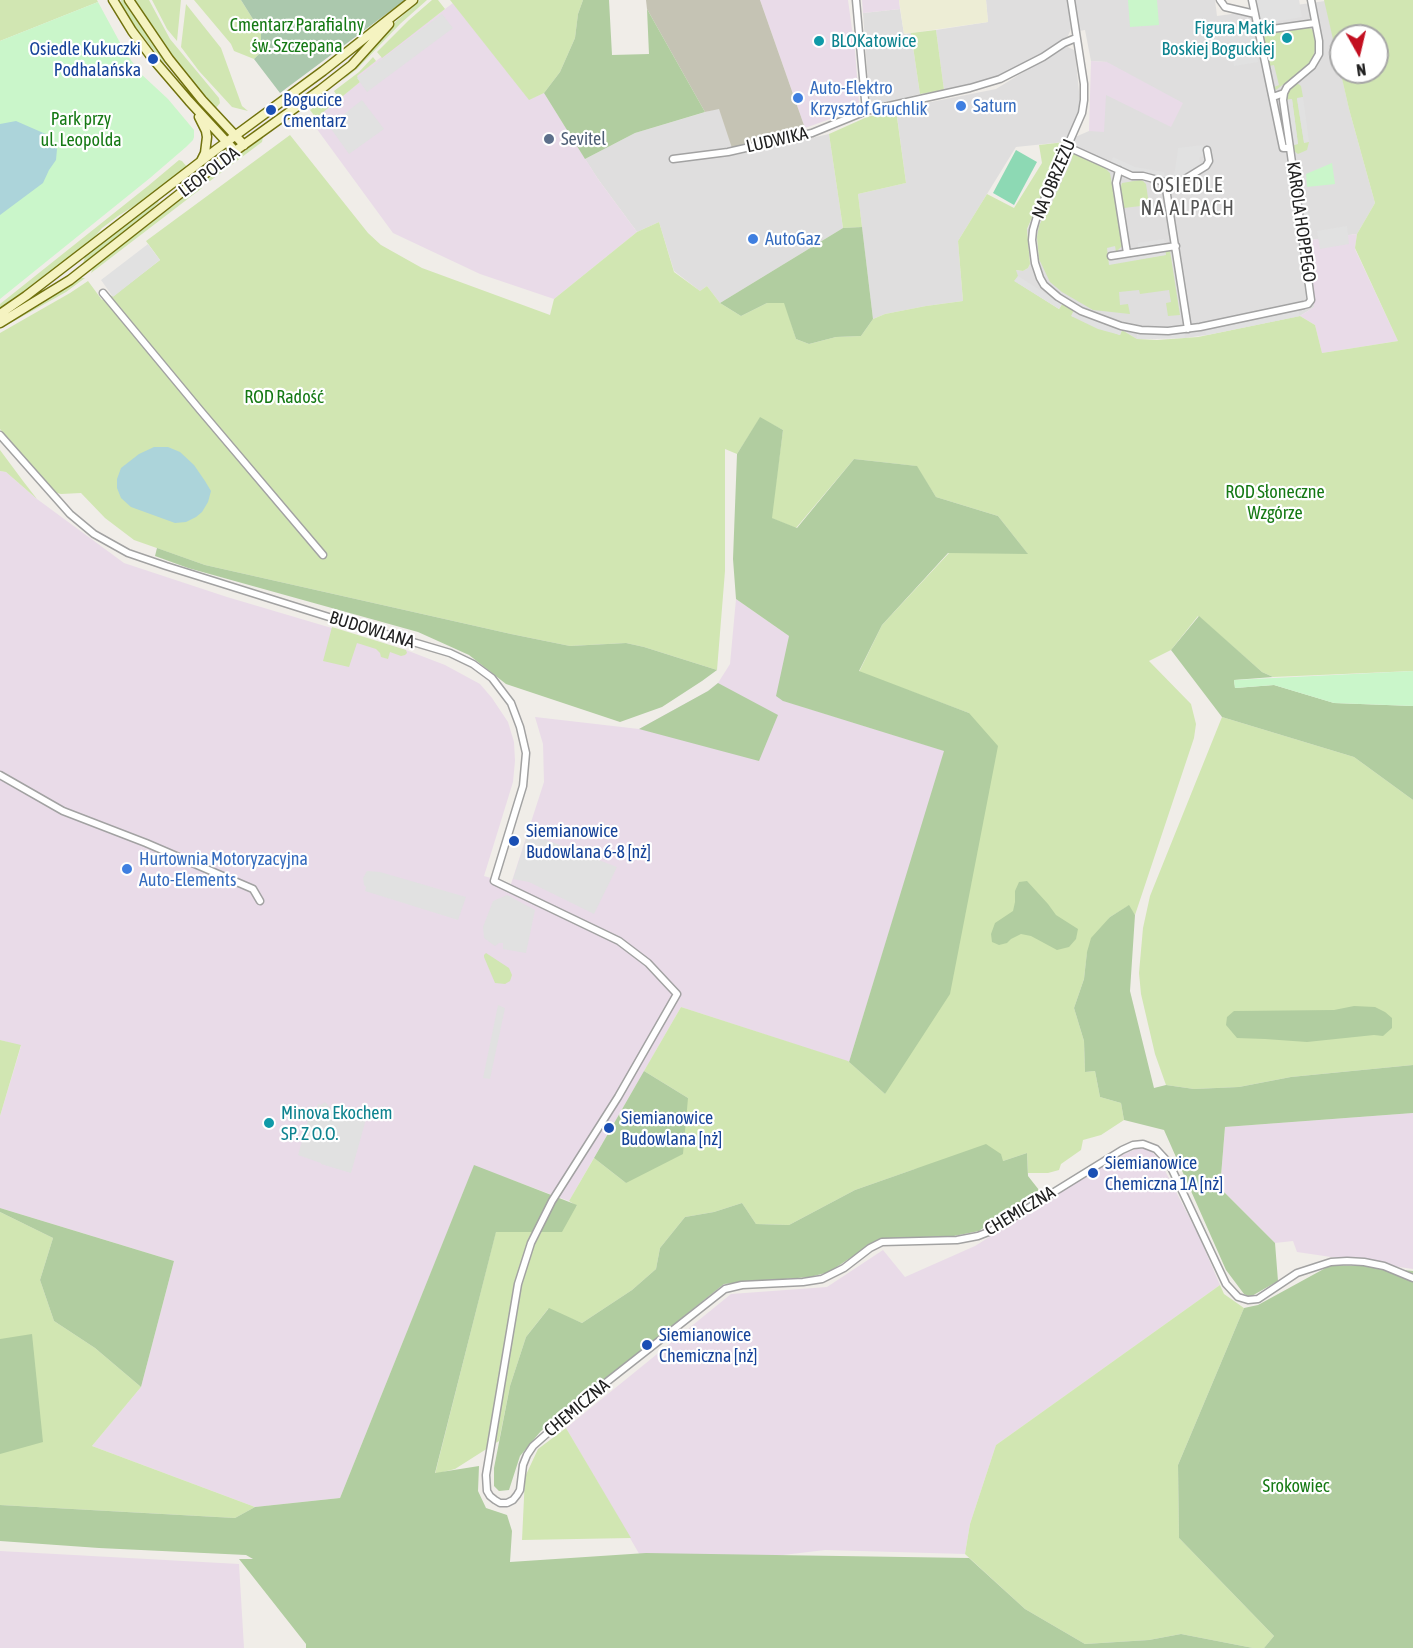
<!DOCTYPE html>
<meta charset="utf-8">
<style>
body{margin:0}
#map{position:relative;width:1413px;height:1648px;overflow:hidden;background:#f0ede8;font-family:"Asap Condensed",sans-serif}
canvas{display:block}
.north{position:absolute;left:1329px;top:24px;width:60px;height:60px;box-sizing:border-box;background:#fff;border:2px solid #a6a6a6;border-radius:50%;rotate:172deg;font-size:16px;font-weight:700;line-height:24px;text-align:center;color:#212121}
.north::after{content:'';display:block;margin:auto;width:21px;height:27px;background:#c30f20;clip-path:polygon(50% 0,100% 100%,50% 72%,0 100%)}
</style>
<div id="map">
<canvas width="1413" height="1648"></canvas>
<div class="north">N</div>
</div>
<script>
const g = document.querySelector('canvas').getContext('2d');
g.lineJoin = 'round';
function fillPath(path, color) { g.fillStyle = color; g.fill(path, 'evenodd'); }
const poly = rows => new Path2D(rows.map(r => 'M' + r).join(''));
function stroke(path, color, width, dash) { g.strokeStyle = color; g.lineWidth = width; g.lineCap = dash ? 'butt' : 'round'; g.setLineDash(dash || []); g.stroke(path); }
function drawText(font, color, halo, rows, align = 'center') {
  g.font = font + ' "Asap Condensed",sans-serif'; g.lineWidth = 4.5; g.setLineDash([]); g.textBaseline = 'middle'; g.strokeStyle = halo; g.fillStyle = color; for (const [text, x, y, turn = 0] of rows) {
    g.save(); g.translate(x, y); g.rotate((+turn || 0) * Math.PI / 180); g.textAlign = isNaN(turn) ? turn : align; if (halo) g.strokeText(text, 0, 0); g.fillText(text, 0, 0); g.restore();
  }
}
fillPath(poly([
 [986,0,1068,0,1071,29,1068,36,1032,60,992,79,944,90,936,30,988,22],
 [1074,0,1215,0,1217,16,1325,1,1349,109,1375,203,1357,234,1310,240,1314,307,1300,316,1206,335,1185,338,1137,339,1122,330,1120,335,1062,304,1014,281,1016,270,1023,271,1028,268,1030,264,1027,230,1064,142,1016,147,958,241,963,301,926,306,885,314,873,319,858,194,906,183,896,109,996,89,1064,47,1068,47,1074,50,1075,53,1080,101,1079,111,1066,141,1089,131,1103,131,1107,62,1091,61,1085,30,1079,31],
 [900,9,904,34,911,33,920,94,876,105,873,104,869,97,863,13],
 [719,108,735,155,829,134,843,228,720,303,707,286,700,291,674,271,659,222,637,232,598,179,585,159,635,133]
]), '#dfdede');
fillPath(poly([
 [760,0,848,0,855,51,859,102,855,110,805,128],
 [862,0,899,0,900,9,863,13],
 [453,3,529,99,544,93,598,179,637,232,554,299,480,274,393,233,311,121,360,82,356,76],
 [1091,61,1107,62,1183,103,1171,127,1106,95,1104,132,1089,131],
 [1357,234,1355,249,1398,341,1322,353,1315,325,1300,316,1314,307,1310,240],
 [0,471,6,472,37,499,124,563,227,597,406,650,445,665,480,684,492,698,508,722,514,742,515,761,513,782,484,876,511,884,544,782,543,744,535,717,639,729,708,691,718,683,730,664,736,599,789,636,784,701,945,751,849,1062,681,1007,569,1201,474,1166,340,1498,255,1507,92,1446,141,1387,174,1261,0,1208,0,1116,21,1046,0,1040],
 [1413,1113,1413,1269,1297,1252,1293,1241,1275,1243,1220,1188,1225,1127],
 [1148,1148,1159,1159,1198,1234,1220,1285,996,1445,970,1524,965,1554,825,1550,758,1558,641,1557,566,1428,731,1294,827,1287,883,1250,905,1277,975,1246,1115,1158,1136,1149],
 [0,1551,239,1564,244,1648,0,1648]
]), '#e9dbe8');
fillPath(poly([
 [646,0,760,0,806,131,732,148,719,109,705,112,647,9]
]), '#c5c3b4');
fillPath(poly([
 [899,0,986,0,988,22,904,34]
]), '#ededd5');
fillPath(poly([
 [0,0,97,0,98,2,0,41],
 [121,0,124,0,166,61,164,63,130,20,122,8],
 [135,0,149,0,170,39,219,98,220,103,216,108,193,83,168,50],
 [152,0,181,0,177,41,167,29],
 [194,0,241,0,261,32,261,52,254,59,234,51,231,44],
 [420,0,427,0,400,24,357,69,343,80,392,25],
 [432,0,438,0,445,9,382,58,377,52,409,20],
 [450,0,583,0,578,14,575,38,560,72,544,93,529,100],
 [1324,0,1413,0,1413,671,1273,677,1262,672,1198,616,1171,650,1149,661,1191,704,1196,724,1194,738,1135,915,1128,906,1110,917,1087,953,1084,979,1074,1008,1084,1041,1085,1072,1095,1071,1100,1097,1121,1103,1124,1120,1101,1135,1083,1140,1081,1150,1061,1164,1059,1170,1048,1173,1028,1173,1027,1153,1003,1161,915,1169,855,1190,789,1225,756,1224,742,1203,714,1212,685,1217,660,1248,656,1269,632,1290,582,1323,548,1309,526,1337,510,1386,499,1441,455,1469,435,1474,496,1231,577,1206,569,1201,594,1158,626,1183,688,1098,644,1071,681,1007,848,1061,885,1094,969,713,859,672,882,625,949,553,1027,553,998,516,936,497,916,466,854,459,796,528,771,518,783,430,760,418,737,454,725,449,725,571,717,670,644,647,626,643,570,646,511,634,205,565,134,540,105,518,81,493,61,494,53,492,0,429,0,333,70,293,88,281,102,300,109,295,113,296,160,260,146,241,290,135,368,233,381,245,422,268,550,315,554,299,637,232,659,222,674,272,700,291,707,286,720,303,741,316,767,303,785,303,796,339,809,344,836,337,861,336,873,319,885,314,926,306,963,301,958,241,987,194,1014,208,1042,163,1039,145,1065,142,1027,229,1030,264,1028,268,1023,271,1016,270,1018,276,1015,281,1059,309,1062,304,1074,310,1072,316,1120,335,1122,330,1137,339,1157,340,1198,337,1300,316,1315,325,1322,353,1398,341,1355,248,1357,234,1375,203,1349,109],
 [1341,36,1377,36,1377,72,1341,72],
 [186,4,221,48,242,106,248,111,232,107,199,71,181,47],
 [1306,27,1312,29,1314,32,1316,46,1313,58,1309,65,1276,90,1274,87,1279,85,1274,65,1269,66,1264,42,1264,37,1268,34],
 [936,30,944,90,920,94,911,33],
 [373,57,376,61,357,76,360,82,316,118,310,110,321,102,323,104,336,94,334,91,359,72],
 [1297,83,1301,86,1303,97,1297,99,1304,142,1309,142,1307,150,1298,154,1294,151,1293,145,1298,144,1292,99,1286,100,1288,91],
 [896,110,906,183,858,194,862,227,843,228,829,134,867,117],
 [263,137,262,142,210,181,206,180],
 [1071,154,1075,154,1105,168,1110,173,1122,243,1122,246,1116,252,1109,264,1165,255,1165,250,1170,251,1180,315,1168,316,1166,303,1171,302,1169,290,1140,294,1139,290,1119,292,1120,305,1128,304,1130,314,1093,310,1062,292,1050,282,1039,259,1037,237,1039,226,1046,211,1048,211,1072,159],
 [179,160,182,161,187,167,147,198,118,216,102,228,92,240,0,311,0,304,148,186],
 [1140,180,1143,181,1146,184,1149,205,1124,208,1120,189,1122,183],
 [201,184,202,188,91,273,93,268],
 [157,200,159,202,130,230,84,264,83,264,85,256],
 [80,278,85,278,66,292,0,329,1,325,65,289],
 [0,450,23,481,37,499,6,472,0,471],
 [332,627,406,650,407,653,405,655,401,656,390,652,388,659,381,657,380,653,376,649,357,643,349,667,323,661],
 [1222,717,1354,757,1413,800,1413,1065,1291,1077,1239,1087,1194,1089,1166,1085,1155,1054,1141,994,1139,973,1143,928,1150,896],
 [486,953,509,968,512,975,510,981,505,984,495,983,484,957,484,955],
 [0,1040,21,1045,0,1116],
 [0,1212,53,1238,40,1280,54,1321,95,1348,141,1387,92,1446,255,1507,235,1518,0,1505],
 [1220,1285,1224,1294,1244,1308,1178,1465,1179,1538,1274,1636,1264,1648,1253,1648,1181,1634,1149,1640,1085,1644,1025,1609,965,1554,970,1524,996,1445],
 [566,1428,631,1538,522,1540,525,1477,538,1449]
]), '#d1e6b2');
fillPath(poly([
 [583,0,609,0,612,55,649,54,647,9,705,112,635,133,585,159,544,93,560,72,575,38,578,14],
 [862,227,873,319,861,336,836,337,809,344,796,339,784,303,767,303,741,316,720,303,843,228],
 [760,417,783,430,772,518,797,528,854,459,917,466,936,497,998,516,1028,554,948,553,882,625,859,671,969,713,998,746,950,994,885,1094,849,1062,944,751,783,701,776,696,789,636,736,599,733,559,737,454],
 [157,548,205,565,511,634,570,646,626,643,644,647,717,670,702,681,662,707,620,722,506,684,469,655,418,632,188,568,155,556],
 [1199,616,1262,672,1273,677,1234,680,1235,688,1274,685,1334,703,1413,706,1413,800,1354,757,1222,717,1171,650],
 [718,683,778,715,759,761,639,729,708,691],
 [1027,881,1048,904,1056,915,1078,929,1076,939,1069,947,1057,950,1031,936,1021,934,1011,939,1007,943,999,945,992,942,991,934,995,923,1013,911,1015,902,1015,891,1019,882],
 [1129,905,1135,915,1130,991,1154,1088,1166,1085,1194,1089,1239,1087,1291,1077,1413,1065,1413,1113,1225,1127,1220,1188,1275,1243,1278,1281,1250,1297,1244,1294,1226,1270,1164,1130,1124,1120,1121,1103,1100,1097,1095,1071,1085,1072,1084,1041,1074,1008,1084,979,1087,952,1091,938,1110,917],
 [1354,1006,1375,1007,1385,1012,1392,1018,1392,1028,1383,1036,1374,1035,1307,1042,1265,1039,1237,1038,1226,1025,1227,1017,1234,1011,1334,1010],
 [644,1071,688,1098,683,1154,626,1183,594,1158],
 [986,1144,1001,1154,1003,1161,1027,1153,1028,1176,1039,1190,979,1231,954,1236,879,1239,829,1272,810,1277,724,1284,541,1431,520,1456,509,1490,499,1491,494,1486,494,1468,510,1386,526,1337,549,1308,582,1323,632,1290,656,1269,660,1248,685,1217,714,1212,742,1203,756,1224,789,1225,855,1190],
 [474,1165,577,1205,562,1232,496,1232,435,1473,479,1466,478,1491,486,1508,507,1515,512,1531,510,1562,646,1553,969,1558,1025,1609,1085,1644,1149,1640,1181,1634,1253,1648,306,1648,306,1644,239,1559,253,1559,246,1555,99,1548,0,1541,0,1505,235,1518,255,1507,340,1498],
 [0,1208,174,1261,141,1387,95,1348,54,1321,40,1280,53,1238,0,1212],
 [1331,1265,1364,1266,1413,1271,1413,1648,1264,1648,1274,1636,1179,1538,1178,1465,1244,1308,1258,1305],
 [32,1334,43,1442,0,1454,0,1339]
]), '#b1cda0');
fillPath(poly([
 [241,0,405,0,280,93,254,59,261,52,261,32]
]), '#abc8ad');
fillPath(poly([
 [1128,0,1157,0,1159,25,1130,27],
 [98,2,124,50,140,73,168,99,194,130,194,137,193,140,186,147,150,178,0,299,0,41],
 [1332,163,1335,184,1307,187,1306,174],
 [1413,671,1413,706,1334,703,1274,685,1235,688,1234,680]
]), '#caf6ca');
fillPath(poly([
 [1016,150,1037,162,1014,205,993,193]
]), '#8dd9b4');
fillPath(poly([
 [1256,0,1299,0,1302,17,1262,24,1260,22],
 [442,14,453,28,367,92,357,78],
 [1254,44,1258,62,1234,66,1230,48],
 [1303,97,1309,142,1304,143,1297,98],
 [1292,99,1298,144,1293,145,1286,100],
 [362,100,384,129,349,154,329,126],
 [1203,145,1204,156,1200,157,1199,159,1200,163,1203,164,1180,180,1170,180,1175,171,1178,148],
 [1113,157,1135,167,1164,172,1165,178,1134,173,1111,162],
 [1303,181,1313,250,1308,250,1298,182],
 [1347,226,1349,244,1320,249,1317,231],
 [1164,239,1166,255,1109,265,1107,248,1115,246,1116,252,1138,248,1138,243],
 [148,244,160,260,113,297,101,280],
 [1018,276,1062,304,1059,309,1014,281],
 [1074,310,1100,323,1122,330,1120,335,1098,329,1071,316],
 [1298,310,1300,316,1206,335,1205,330],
 [1184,332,1185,338,1137,339,1137,333,1155,334],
 [528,833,617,867,594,914,529,882,513,879],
 [367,871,380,872,466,897,458,920,365,891,366,887,364,885,363,878],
 [507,895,535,910,526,953,503,949,503,943,499,943,495,946,484,938,483,927,493,901],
 [498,1005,505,1008,490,1079,483,1078],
 [325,1102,332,1109,366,1119,351,1173,321,1164,321,1163,298,1155,308,1120,313,1121,318,1104,321,1105]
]), '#e1e1e1');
fillPath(poly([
 [16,121,48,135,57,149,56,160,49,170,43,183,0,215,0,124],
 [154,447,168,447,180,452,194,465,205,481,211,491,208,502,202,512,196,517,186,522,175,523,131,507,121,498,117,488,117,479,121,468,139,454]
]), '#acd4da');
const street = poly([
 [856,0,866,111],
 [1071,0,1084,84,1084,100,1082,113,1037,216,1033,230,1032,240,1035,263,1040,278,1044,285,1058,297,1081,311,1121,326,1141,330,1168,331,1200,327,1304,305,1308,304,1311,300,1290,148,1283,148,1255,14,1225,7,1220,0],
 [1252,0,1255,14],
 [1258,31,1315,23],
 [1284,93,1283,100,1290,148],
 [1273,97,1284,93,1287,87,1312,66,1319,54,1319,41,1311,0],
 [1068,147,1132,176,1143,176,1165,182,1188,329],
 [673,159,728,152,812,133,866,111,970,88,1000,79,1043,57,1064,43,1076,38],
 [1119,170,1116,183,1127,253],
 [1165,182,1174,183,1180,182,1206,166,1209,161,1207,150],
 [1111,256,1176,246],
 [103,293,200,410,323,555],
 [0,435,70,514,94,534,128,553,166,566,332,618,450,653,473,664,492,678,511,703,520,727,526,753,523,786,494,881,619,941,648,963,677,994,618,1097,552,1201,531,1243,518,1284,486,1475,487,1491,490,1496,495,1500,500,1503,507,1503,513,1500,517,1495,520,1490,523,1465,527,1455,533,1446,594,1392,725,1289,742,1285,803,1282,822,1279,844,1268,870,1248,882,1242,957,1240,978,1236,991,1231,1122,1150,1133,1145,1143,1144,1156,1149,1169,1163,1226,1284,1238,1297,1248,1300,1258,1299,1297,1273,1331,1262,1347,1261,1364,1262,1384,1266,1413,1278],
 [0,775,63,811,146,843,253,889,260,901]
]);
const secondary = poly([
 [113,0,132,31,153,59,189,101,235,151],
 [129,0,169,59,202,100,244,145],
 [199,117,206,131,207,137,205,153,201,161],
 [0,314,26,296,217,149,323,71,413,0],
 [0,323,70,280,224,159,320,90,352,65,389,24]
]);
stroke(street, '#a2a2a2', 9);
stroke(secondary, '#71720d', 11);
stroke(street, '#fff', 6);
stroke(secondary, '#f5f3c1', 8);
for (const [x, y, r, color] of [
 [1287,38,6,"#0f9aa8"],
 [819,41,6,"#0f9aa8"],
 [153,59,6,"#1a4fb4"],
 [798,98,6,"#3f7fe0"],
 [961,106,6,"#3f7fe0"],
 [271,110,6,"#1a4fb4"],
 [549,139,6,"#5c6f8a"],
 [753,239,6,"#3f7fe0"],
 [514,841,6,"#1a4fb4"],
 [127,869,6,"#3f7fe0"],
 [269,1123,6,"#0f9aa8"],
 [609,1128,6,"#1a4fb4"],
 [1093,1173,6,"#1a4fb4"],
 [647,1345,6,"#1a4fb4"]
]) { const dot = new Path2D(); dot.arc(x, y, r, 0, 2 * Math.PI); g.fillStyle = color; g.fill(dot); stroke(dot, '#fff', 2); }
drawText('18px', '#157914', '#fff', [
 ["Cmentarz Parafialny",297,25],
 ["św. Szczepana",297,46],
 ["Park przy",81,119],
 ["ul. Leopolda",81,140],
 ["ROD Radość",284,397],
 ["ROD Słoneczne",1275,492],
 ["Wzgórze",1275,513],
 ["Srokowiec",1296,1486]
]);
drawText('18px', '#0d838f', '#fff', [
 ["Figura Matki",1275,28,"right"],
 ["Boskiej Boguckiej",1275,49,"right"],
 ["BLOKatowice",831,41],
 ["Minova Ekochem",281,1113],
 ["SP. Z O.O.",281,1134]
], 'left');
drawText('18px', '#164399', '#fff', [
 ["Osiedle Kukuczki",141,49,"right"],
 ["Podhalańska",141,70,"right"],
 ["Bogucice",283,100],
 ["Cmentarz",283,121],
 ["Siemianowice",526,831],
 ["Budowlana 6-8 [nż]",526,852],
 ["Siemianowice",621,1118],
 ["Budowlana [nż]",621,1139],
 ["Siemianowice",1105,1163],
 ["Chemiczna 1A [nż]",1105,1184],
 ["Siemianowice",659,1335],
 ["Chemiczna [nż]",659,1356]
], 'left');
drawText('18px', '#366cbe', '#fff', [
 ["Auto-Elektro",810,88],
 ["Krzysztof Gruchlik",810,109],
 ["Saturn",973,106],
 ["AutoGaz",765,239],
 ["Hurtownia Motoryzacyjna",139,859],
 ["Auto-Elements",139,880]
], 'left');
drawText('18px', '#4e5e75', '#fff', [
 ["Sevitel",561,139]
], 'left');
drawText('18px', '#212121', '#fff', [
 ["LUDWIKA",777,140,-13],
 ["LEOPOLDA",209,172,-37],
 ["NA OBRZEŻU",1054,179,-67],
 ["KAROLA HOPPEGO",1301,222,82],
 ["BUDOWLANA",372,630,17],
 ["CHEMICZNA",1020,1211,-31],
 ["CHEMICZNA",577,1408,-40]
]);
g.letterSpacing = '1.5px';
drawText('20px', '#545454', '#fff', [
 ["OSIEDLE",1188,186],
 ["NA ALPACH",1188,209]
]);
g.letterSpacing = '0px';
</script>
